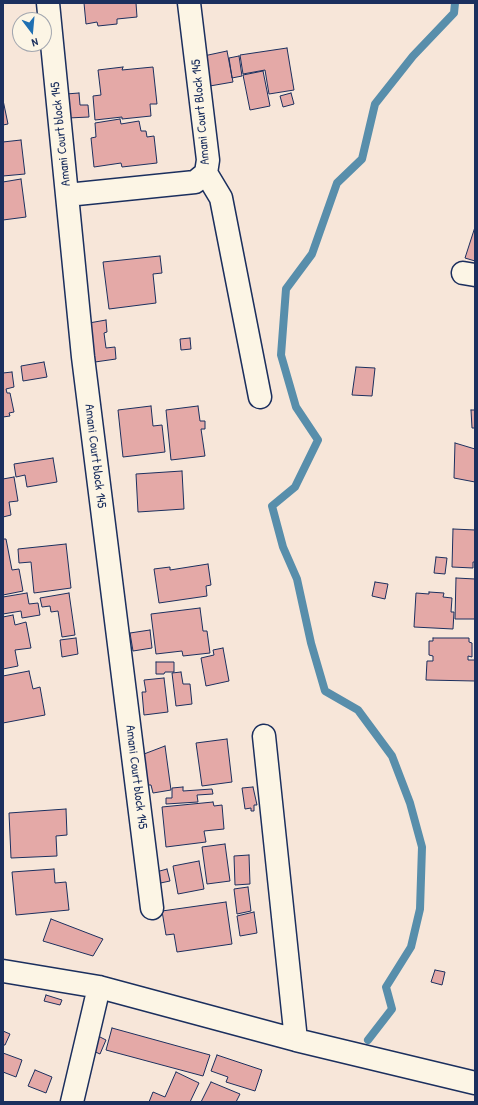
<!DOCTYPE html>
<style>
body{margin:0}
#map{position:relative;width:478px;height:1105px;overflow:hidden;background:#f7e6d9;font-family:"Patrick Hand",sans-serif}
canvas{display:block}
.frame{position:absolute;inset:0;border:4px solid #1b2f5e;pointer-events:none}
.north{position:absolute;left:12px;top:12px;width:40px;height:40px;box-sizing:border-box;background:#fcf5e5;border:1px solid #a2a6af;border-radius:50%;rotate:164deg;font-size:11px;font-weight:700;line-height:16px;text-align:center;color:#1b2f5e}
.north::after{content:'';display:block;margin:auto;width:14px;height:18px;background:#1f6fb2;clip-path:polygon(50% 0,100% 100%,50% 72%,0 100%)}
</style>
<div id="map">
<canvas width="478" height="1105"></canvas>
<div class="frame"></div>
<div class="north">N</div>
</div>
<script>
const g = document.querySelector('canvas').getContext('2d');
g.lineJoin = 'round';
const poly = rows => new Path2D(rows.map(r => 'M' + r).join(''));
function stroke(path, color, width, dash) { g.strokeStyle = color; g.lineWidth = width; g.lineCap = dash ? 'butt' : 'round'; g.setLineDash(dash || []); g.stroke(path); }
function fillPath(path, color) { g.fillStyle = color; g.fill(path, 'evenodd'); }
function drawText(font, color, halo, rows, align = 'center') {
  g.font = font + ' "Patrick Hand",sans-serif'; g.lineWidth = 3; g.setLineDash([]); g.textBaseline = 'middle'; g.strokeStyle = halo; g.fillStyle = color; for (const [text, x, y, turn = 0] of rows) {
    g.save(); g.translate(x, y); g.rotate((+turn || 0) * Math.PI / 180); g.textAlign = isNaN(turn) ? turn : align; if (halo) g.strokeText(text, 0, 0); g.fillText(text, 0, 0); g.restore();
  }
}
stroke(poly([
 [368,1040,392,1009,386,987,411,947,420,909,422,847,410,803,392,756,358,710,325,691,311,643,297,579,283,547,272,506,295,487,318,440,296,407,281,355,286,289,312,254,337,183,362,159,375,104,413,56,454,13,455,3]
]), '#588eab', 8);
const building = poly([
 [84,3,136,3,137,17,117,19,117,24,98,26,97,22,86,24,84,3],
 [287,48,294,90,269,94,265,70,243,74,240,55,287,48],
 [227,51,233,82,204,87,199,57,227,51],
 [239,56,242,76,232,78,229,58,239,56],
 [123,67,122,70,153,67,157,104,150,104,151,116,122,119,122,117,95,120,93,96,101,95,98,70,123,67],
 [263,71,270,106,250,110,243,75,263,71],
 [79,93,80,105,88,105,89,117,68,118,66,94,79,93],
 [291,93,294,104,283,107,280,96,291,93],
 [3,100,8,124,3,125,3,100],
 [120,119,121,124,139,121,141,131,146,131,147,137,154,136,157,163,122,167,121,163,94,167,91,138,96,137,95,123,120,119],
 [21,140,25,174,3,176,3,142,21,140],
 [21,179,26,217,3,220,3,182,21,179],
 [475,227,475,261,465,258,475,227],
 [160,256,162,273,153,274,156,303,109,309,103,262,160,256],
 [106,320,107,332,104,333,106,348,115,347,116,359,95,362,89,323,106,320],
 [190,338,191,349,181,350,180,339,190,338],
 [44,362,47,377,23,381,21,366,44,362],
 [356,367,375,368,372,396,352,395,356,367],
 [12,372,14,387,6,389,7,393,10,393,14,412,9,413,10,416,3,417,3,373,12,372],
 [151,406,153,426,162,425,165,452,123,457,118,410,151,406],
 [198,406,200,421,205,421,205,429,201,429,205,456,171,460,166,410,198,406],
 [471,410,475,410,475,428,472,428,471,410],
 [455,443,475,449,475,482,454,478,455,443],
 [53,458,57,482,27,487,25,475,16,477,14,464,53,458],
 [182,471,184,509,138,512,136,474,182,471],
 [14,477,18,501,9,502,11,515,3,517,3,479,14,477],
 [453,529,475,530,475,562,473,562,473,568,452,567,453,529],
 [3,539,6,539,12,570,19,569,23,591,3,595,3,539],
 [66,544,71,588,34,593,31,562,19,563,18,549,66,544],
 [436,557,447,558,445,574,434,573,436,557],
 [208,564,211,585,206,586,207,596,159,603,154,569,170,567,170,570,208,564],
 [456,578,475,579,475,619,455,619,456,578],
 [375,582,388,584,385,599,372,596,375,582],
 [429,592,444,593,443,597,452,598,451,612,454,612,453,629,414,627,416,593,429,594,429,592],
 [27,593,29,604,38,603,40,615,22,618,21,611,3,614,3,597,27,593],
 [69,593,75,635,62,637,58,611,51,612,50,606,42,607,40,598,69,593],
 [200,608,203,631,207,631,210,653,183,656,182,651,156,654,151,614,200,608],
 [13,615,15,625,26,622,31,648,15,650,18,666,3,669,3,617,13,615],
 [150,630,152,648,133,651,130,633,150,630],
 [76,638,78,654,62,657,60,640,76,638],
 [433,638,469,638,469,642,472,643,472,657,468,656,468,660,475,660,475,681,426,680,427,661,433,661,433,656,429,655,429,641,433,641,433,638],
 [223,648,229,681,206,686,201,658,214,655,213,650,223,648],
 [156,662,174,662,174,672,165,672,164,674,156,674,156,662],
 [29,671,33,689,40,687,45,715,3,723,3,676,29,671],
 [181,672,183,684,190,684,192,704,176,706,172,673,181,672],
 [164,678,168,712,144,715,142,692,146,692,144,680,164,678],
 [227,739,232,782,202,786,196,743,227,739],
 [165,746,171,790,153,793,151,785,147,785,144,754,165,746],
 [183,787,183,791,212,789,213,794,197,795,198,802,166,804,166,798,172,798,172,788,183,787],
 [253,787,257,805,254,805,254,811,251,811,251,808,245,809,242,788,253,787],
 [213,802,214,806,222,805,224,829,204,831,206,842,166,847,162,807,213,802],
 [66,809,67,835,56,836,57,856,11,858,9,813,66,809],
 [225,844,230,881,207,884,202,847,225,844],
 [249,855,250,884,235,885,234,856,249,855],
 [199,861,204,889,178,894,173,866,199,861],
 [54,869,55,883,66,882,69,910,16,915,12,872,54,869],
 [167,869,170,881,151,885,149,874,167,869],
 [248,887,251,911,237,914,234,889,248,887],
 [226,902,232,944,177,952,174,934,166,935,162,911,226,902],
 [254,912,257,933,240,936,237,916,254,912],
 [51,919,103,939,93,956,43,941,51,919],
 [435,970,445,972,442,985,431,982,435,970],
 [46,995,62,1000,60,1005,44,1001,46,995],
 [112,1028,210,1055,203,1076,106,1050,112,1028],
 [3,1031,10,1034,5,1045,3,1045,3,1031],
 [98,1036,106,1040,100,1054,91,1050,98,1036],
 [3,1053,22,1060,16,1077,3,1072,3,1053],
 [217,1055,262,1070,255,1091,226,1082,228,1077,211,1071,217,1055],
 [35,1070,52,1077,46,1093,28,1086,35,1070],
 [176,1072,199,1083,190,1102,149,1102,153,1092,165,1097,176,1072],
 [211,1082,240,1094,236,1102,201,1102,211,1082]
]);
fillPath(building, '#e4a9a7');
stroke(building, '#1b2f5e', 1);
const minor = poly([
 [48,3,83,357,152,908],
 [206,173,221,198,260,397],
 [67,195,195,182,206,173,208,160,189,3],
 [463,273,475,275],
 [264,736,296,1040],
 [3,971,99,987,296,1040,475,1083],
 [72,1102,99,987]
]);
stroke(minor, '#1b2f5e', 25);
stroke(minor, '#fcf5e5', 22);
drawText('13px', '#1b2f5e', '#fcf5e5', [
 ["Amani Court Block 145",201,112,-95],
 ["Amani Court block 145",61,134,-96],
 ["Amani Court block 145",95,456,83],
 ["Amani Court block 145",136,777,83]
]);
</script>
